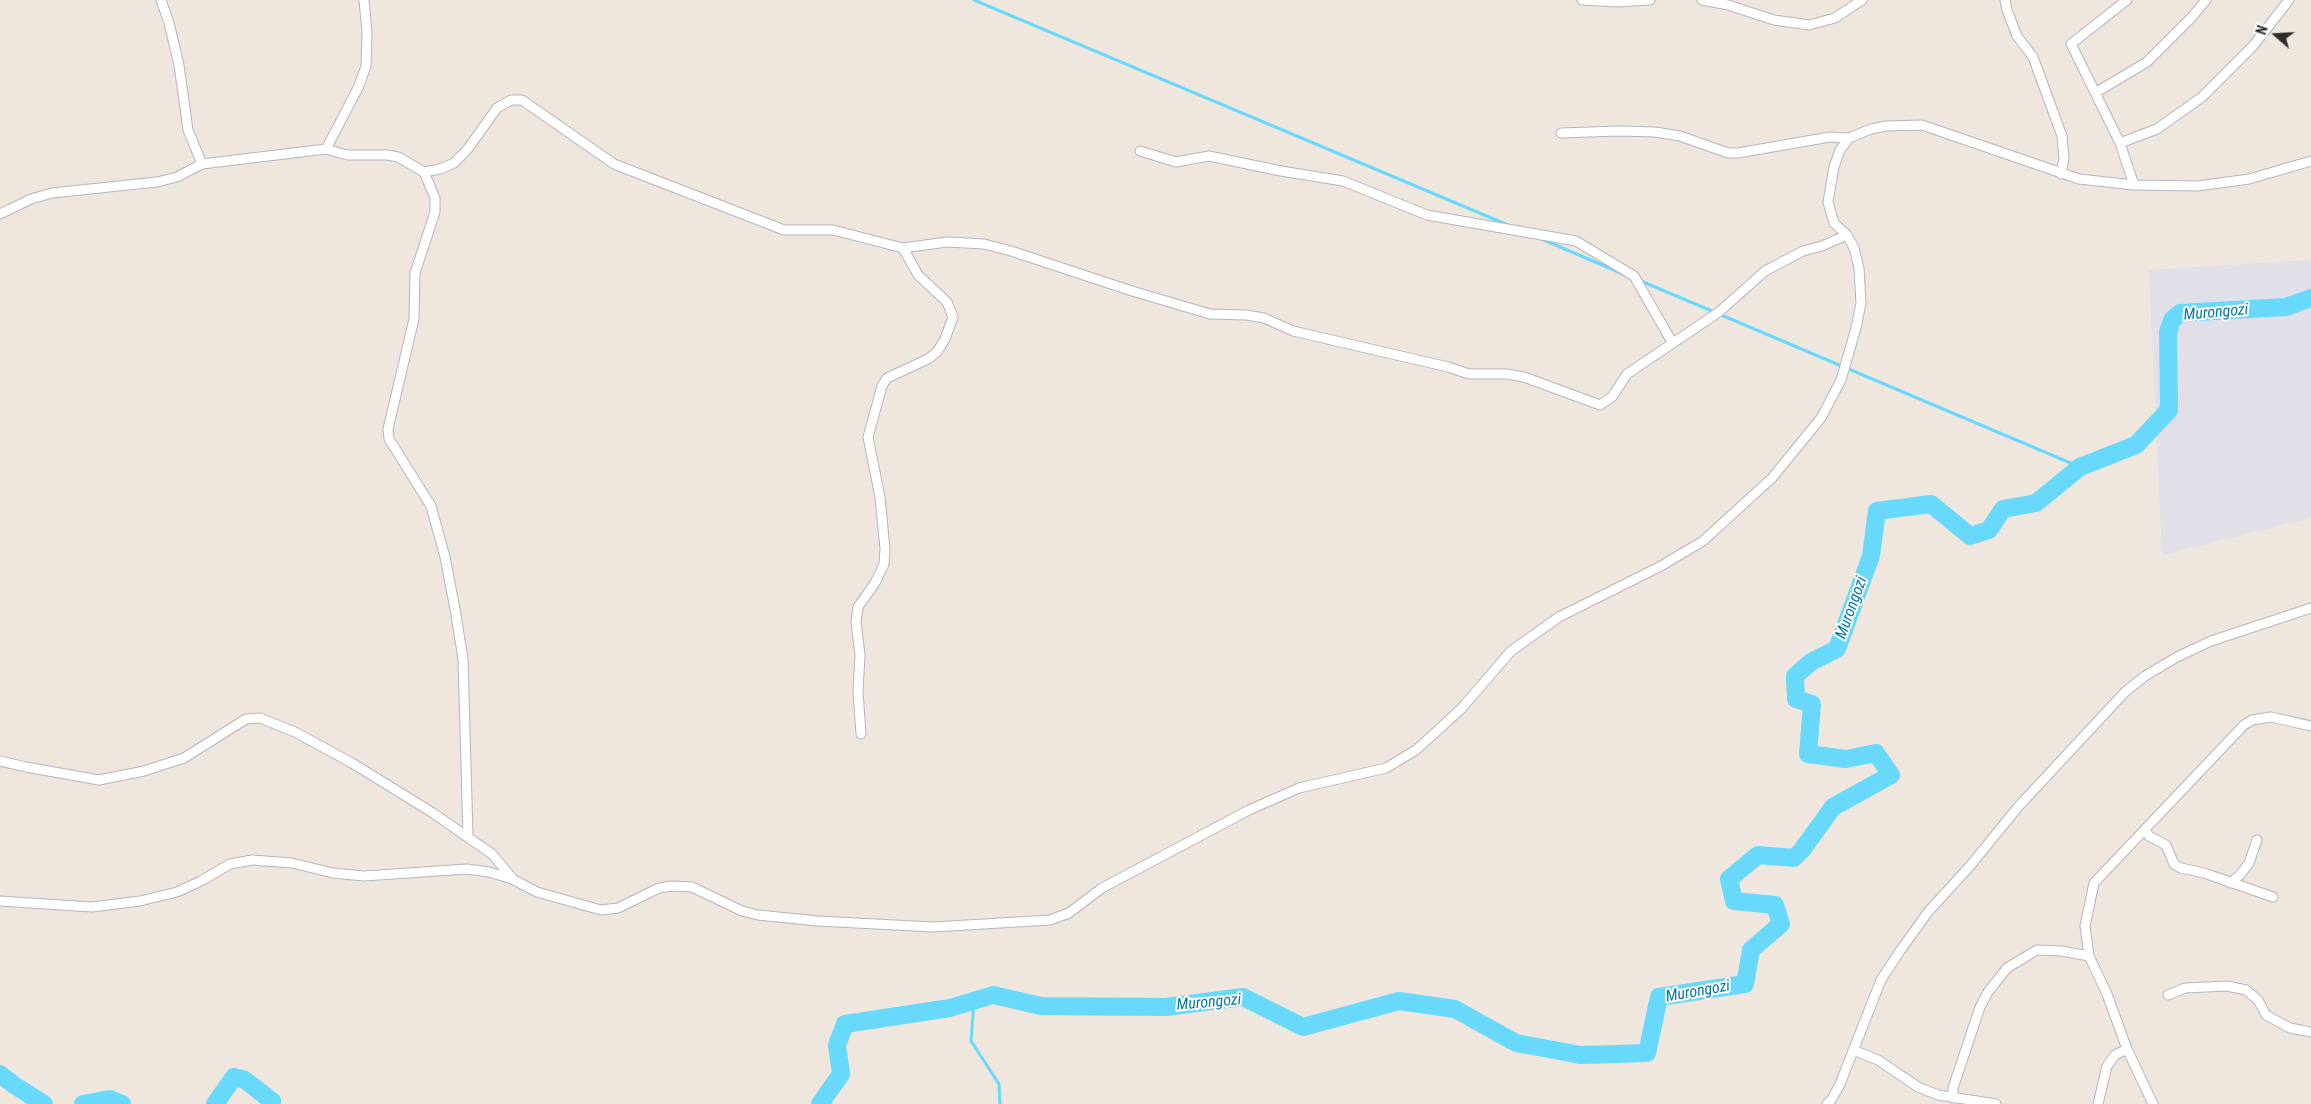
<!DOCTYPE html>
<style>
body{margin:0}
#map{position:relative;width:2311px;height:1104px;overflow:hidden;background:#efe7de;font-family:"Roboto Condensed",sans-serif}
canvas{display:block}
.north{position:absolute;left:2251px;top:10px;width:50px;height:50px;-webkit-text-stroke:4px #fff;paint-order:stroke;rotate:289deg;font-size:14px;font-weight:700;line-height:20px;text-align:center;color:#2d2d2d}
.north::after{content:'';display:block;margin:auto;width:18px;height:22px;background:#2d2d2d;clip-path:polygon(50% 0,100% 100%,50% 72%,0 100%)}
</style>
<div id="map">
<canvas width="2311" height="1104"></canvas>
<div class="north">N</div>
</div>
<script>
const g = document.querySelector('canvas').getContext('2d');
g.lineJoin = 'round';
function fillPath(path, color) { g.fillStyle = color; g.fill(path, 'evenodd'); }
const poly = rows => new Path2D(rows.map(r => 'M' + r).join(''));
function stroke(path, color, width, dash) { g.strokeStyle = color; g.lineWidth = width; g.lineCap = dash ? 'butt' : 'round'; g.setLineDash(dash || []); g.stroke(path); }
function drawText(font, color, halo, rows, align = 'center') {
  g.font = font + ' "Roboto Condensed",sans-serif'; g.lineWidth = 4; g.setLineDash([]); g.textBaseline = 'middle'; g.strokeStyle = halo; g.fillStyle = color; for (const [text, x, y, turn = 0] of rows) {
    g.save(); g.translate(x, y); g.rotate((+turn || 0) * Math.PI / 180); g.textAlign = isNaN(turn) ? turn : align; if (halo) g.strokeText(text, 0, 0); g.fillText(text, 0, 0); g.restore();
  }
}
fillPath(poly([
 [2311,260,2311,518,2162,555,2149,270]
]), '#e1dfe8');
stroke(poly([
 [974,0,1508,225],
 [1539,238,1621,273],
 [1641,281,2080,467],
 [974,1002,971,1041,999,1084,1000,1104]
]), '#68d9fb', 3);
stroke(poly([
 [0,1074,14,1085,44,1104],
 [83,1104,110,1099,122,1104],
 [215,1104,234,1077,245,1080,272,1101,271,1104],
 [820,1104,841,1074,837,1045,845,1024,950,1008,993,995,1041,1006,1166,1007,1243,997,1303,1027,1399,1001,1455,1009,1516,1043,1581,1055,1647,1053,1659,997,1745,984,1751,950,1781,924,1775,905,1734,901,1729,879,1758,855,1794,858,1802,850,1833,807,1891,775,1876,753,1846,759,1808,754,1812,704,1796,699,1795,676,1811,662,1837,649,1871,556,1877,511,1931,504,1970,536,1989,530,2003,509,2036,503,2080,467,2136,445,2169,410,2168,332,2172,320,2180,313,2286,307,2311,298]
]), '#68d9fb', 18);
const street = poly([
 [161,0,169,23,179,65,188,130,202,164],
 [1582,0,1617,2,1650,0],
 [1702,0,1728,5,1774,20,1809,25,1835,18,1862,0],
 [2005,0,2007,10,2017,36,2033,57,2062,136,2064,158,2061,174],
 [2127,0,2071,44,2120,143,2134,185],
 [2095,93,2147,62,2192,17,2206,0],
 [1561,133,1619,131,1655,132,1680,136,1728,153,1738,153,1830,137,1849,138],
 [2120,143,2157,129,2202,97,2253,46,2289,0],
 [326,149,359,86,366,66,367,32,364,0],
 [1140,151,1176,162,1209,156,1281,171,1343,181,1427,215,1576,241,1634,276,1672,342],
 [424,172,435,198,435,212,415,273,414,319,388,429,389,439,396,450,431,506,445,557,455,609,463,659,468,836],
 [0,214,31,199,52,193,157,182,177,177,202,164,326,149,347,155,387,155,398,157,424,172,440,169,454,163,467,150,497,108,511,100,522,100,614,164,784,230,833,230,903,248,947,242,984,244,1011,251,1132,291,1210,314,1246,315,1264,318,1293,331,1448,367,1469,374,1507,374,1524,377,1600,405,1612,397,1627,374,1719,312,1765,271,1803,251,1822,246,1847,235],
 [861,734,858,692,860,655,856,622,858,607,875,583,884,564,885,549,880,497,868,437,882,386,887,378,928,359,937,352,945,339,953,317,947,302,918,275,903,248],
 [0,761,26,767,99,780,144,771,184,758,246,719,260,718,295,732,352,763,433,813,492,854,512,878],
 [2145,830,2149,836,2166,845,2174,864,2181,868,2204,873,2273,897],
 [2230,883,2240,875,2249,863,2257,840],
 [0,901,92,907,140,901,177,892,201,881,230,864,252,860,292,863,333,873,364,876,467,869,489,872,512,879,537,892,601,910,618,908,659,888,672,886,692,887,742,911,758,915,818,921,933,927,1050,920,1069,913,1102,888,1249,810,1299,788,1386,768,1416,750,1461,709,1511,651,1559,617,1661,566,1703,541,1772,478,1821,418,1841,380,1856,328,1861,303,1859,268,1854,248,1847,235,1834,223,1828,202,1834,167,1840,150,1849,138,1871,129,1886,126,1922,125,2079,179,2134,185,2198,186,2249,179,2311,161],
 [2168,995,2185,988,2227,986,2246,990,2258,1000,2266,1015,2290,1028,2311,1032],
 [1853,1050,1878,1060,1918,1087,1938,1095,1996,1104],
 [1953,1098,1953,1088,1980,1007,1988,992,2007,968,2037,950,2061,951,2089,956],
 [1827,1104,1832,1099,1840,1084,1881,980,1900,951,1928,912,1970,866,2018,807,2125,692,2145,676,2177,657,2211,641,2311,608],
 [2098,1104,2107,1066,2115,1055,2127,1049],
 [2153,1104,2127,1049,2107,994,2089,956,2085,926,2094,883,2244,725,2252,720,2271,717,2311,726]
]);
stroke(street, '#b2b5c1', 11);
stroke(street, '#fff', 9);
drawText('italic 16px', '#0078ad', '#fff', [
 ["Murongozi",2216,313,-5],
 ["Murongozi",1852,608,-70],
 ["Murongozi",1698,992,-10],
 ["Murongozi",1209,1003,-5]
]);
</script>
